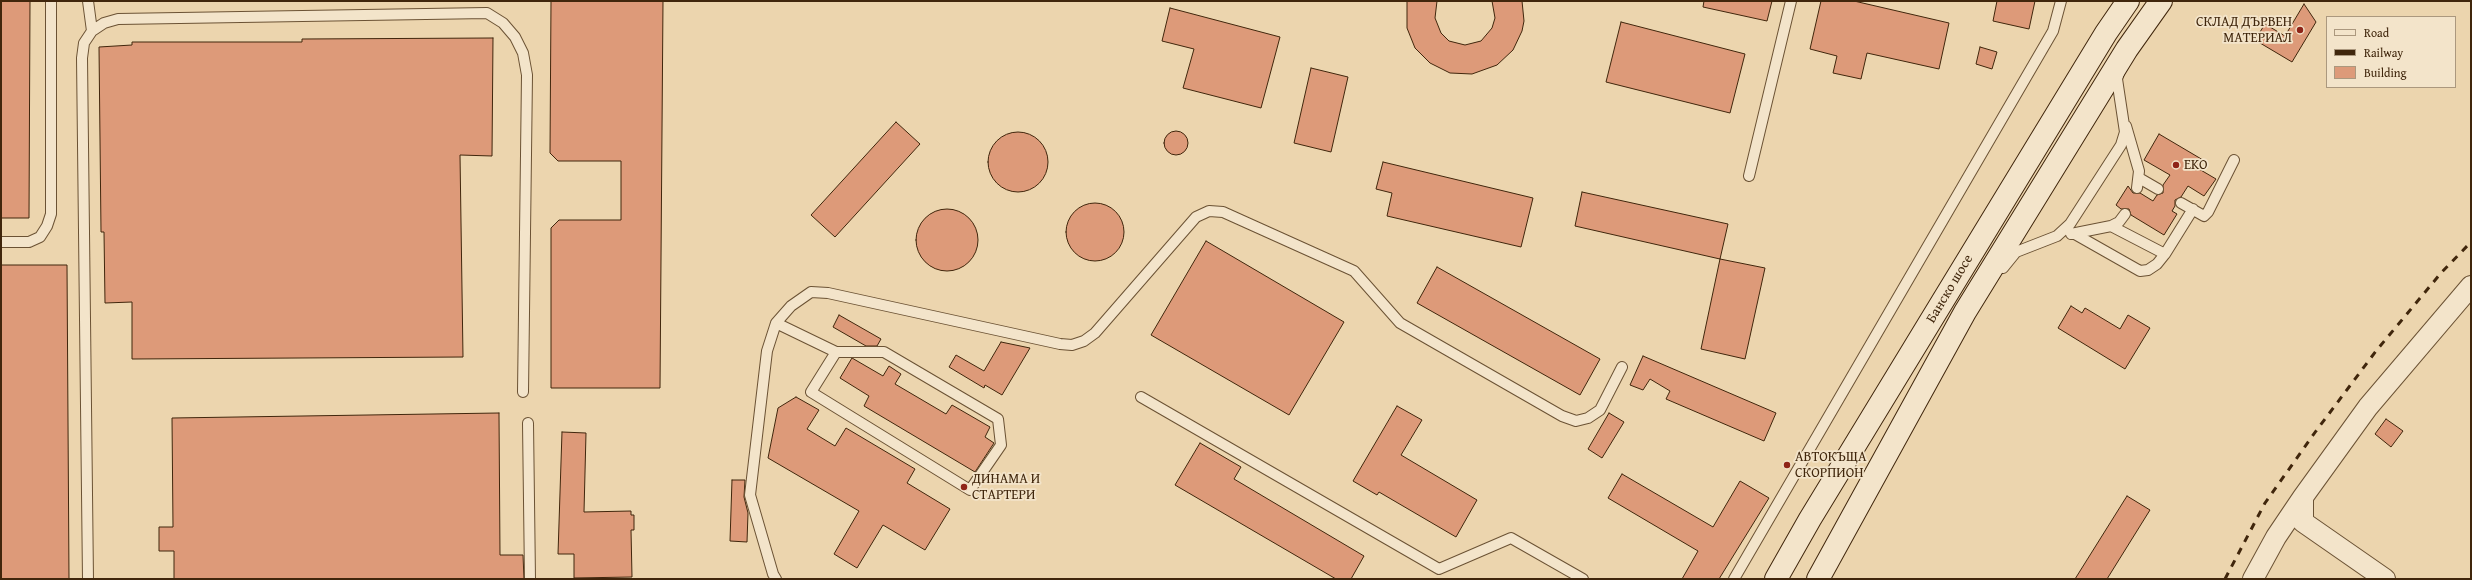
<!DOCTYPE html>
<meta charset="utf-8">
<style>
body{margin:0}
#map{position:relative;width:2472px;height:580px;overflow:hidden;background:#ecd5ae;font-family:"Gentium Book Plus",serif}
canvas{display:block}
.frame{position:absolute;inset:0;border:2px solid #40260c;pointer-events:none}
.legend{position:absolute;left:2326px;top:16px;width:130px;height:72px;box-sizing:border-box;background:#f3e4ca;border:1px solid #ab987e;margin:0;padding:5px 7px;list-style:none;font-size:12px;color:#40260c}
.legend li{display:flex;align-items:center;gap:8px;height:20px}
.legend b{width:20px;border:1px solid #ab987e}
</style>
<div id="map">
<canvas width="2472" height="580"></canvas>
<div class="frame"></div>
<ul class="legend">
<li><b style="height:5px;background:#f3e4ca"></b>Road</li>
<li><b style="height:5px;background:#40260c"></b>Railway</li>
<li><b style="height:11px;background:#dd9a79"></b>Building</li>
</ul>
</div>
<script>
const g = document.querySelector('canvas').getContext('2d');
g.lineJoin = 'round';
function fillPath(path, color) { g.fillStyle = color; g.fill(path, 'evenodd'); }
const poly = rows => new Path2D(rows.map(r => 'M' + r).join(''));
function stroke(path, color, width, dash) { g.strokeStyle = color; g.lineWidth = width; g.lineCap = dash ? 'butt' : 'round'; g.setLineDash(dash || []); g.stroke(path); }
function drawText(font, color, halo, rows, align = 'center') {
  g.font = font + ' "Gentium Book Plus",serif'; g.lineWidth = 3.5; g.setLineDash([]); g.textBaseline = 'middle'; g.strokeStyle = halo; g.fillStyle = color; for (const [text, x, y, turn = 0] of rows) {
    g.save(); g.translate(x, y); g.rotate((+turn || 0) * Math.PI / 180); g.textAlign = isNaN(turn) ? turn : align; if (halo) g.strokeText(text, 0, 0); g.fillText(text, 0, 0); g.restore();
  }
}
const building = poly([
 [1,1,30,1,29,218,1,218,1,1],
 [551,1,663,1,660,388,551,388,551,228,559,220,621,220,621,161,558,161,550,153,551,1],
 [1407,1,1437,1,1435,18,1441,33,1449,41,1465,45,1481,41,1492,28,1495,18,1492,1,1522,1,1524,21,1522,31,1513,50,1497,65,1472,74,1450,73,1430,63,1415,48,1407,28,1407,1],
 [1704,1,1772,1,1767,21,1703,7,1704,1],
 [1821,1,1854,1,1949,23,1939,69,1867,53,1861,79,1833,73,1837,56,1810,49,1821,1],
 [1997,1,2035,1,2029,29,1993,21,1997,1],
 [2304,4,2316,22,2292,62,2255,40,2265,24,2285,36,2304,4],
 [1170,8,1280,37,1261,108,1183,88,1194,49,1162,41,1170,8],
 [1621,22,1745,54,1730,113,1606,82,1621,22],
 [493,38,492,156,460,155,463,357,132,359,132,302,105,303,104,232,101,232,99,47,132,45,132,42,302,42,302,39,493,38],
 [1980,47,1997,52,1992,69,1976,64,1980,47],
 [1311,68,1348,77,1331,152,1294,143,1311,68],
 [896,122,920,144,835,237,811,215,896,122],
 '1164 143a12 12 0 1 1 24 0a12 12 0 1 1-24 0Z',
 '988 162a30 30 0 1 1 60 0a30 30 0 1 1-60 0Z',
 [2159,134,2203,160,2199,169,2216,179,2204,196,2188,186,2181,197,2175,200,2175,206,2172,211,2177,214,2164,235,2131,215,2129,209,2121,209,2116,205,2128,186,2133,193,2140,193,2153,201,2157,195,2163,193,2163,185,2170,175,2144,160,2159,134],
 [1383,162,1533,198,1521,247,1387,216,1392,193,1376,189,1383,162],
 [1582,192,1728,224,1720,259,1575,226,1582,192],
 '1066 232a29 29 0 1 1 58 0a29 29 0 1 1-58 0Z',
 '916 240a31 31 0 1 1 62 0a31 31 0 1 1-62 0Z',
 [1206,241,1344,322,1289,415,1151,335,1206,241],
 [1720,259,1765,268,1745,359,1701,349,1720,259],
 [1,265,67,265,69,579,1,579,1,265],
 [1437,267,1600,359,1580,395,1417,303,1437,267],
 [2071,306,2082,313,2085,308,2120,329,2128,315,2150,328,2125,369,2058,328,2071,306],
 [839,315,881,339,877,346,866,346,833,327,839,315],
 [1001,342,1030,348,1002,395,985,385,984,388,949,367,956,355,984,371,1001,342],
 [1643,356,1776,413,1764,441,1666,399,1670,391,1650,379,1643,390,1630,385,1643,356],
 [852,358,883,376,889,366,901,374,895,384,946,414,952,405,990,427,985,437,994,443,975,472,864,406,869,396,840,378,852,358],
 [796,397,819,410,807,429,835,446,846,428,915,469,907,483,950,509,925,550,883,525,857,568,834,554,859,511,768,458,778,408,796,397],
 [1397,406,1422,420,1401,455,1477,500,1456,537,1379,492,1377,495,1353,481,1397,406],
 [499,413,500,555,523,555,524,579,174,579,174,551,159,551,159,527,173,527,172,418,499,413],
 [1609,413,1624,422,1602,458,1588,449,1609,413],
 [2386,419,2403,431,2391,447,2375,434,2386,419],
 [562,432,586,433,584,512,631,511,631,515,634,515,634,530,631,530,632,577,574,578,574,554,558,554,562,432],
 [1200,443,1241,467,1234,479,1364,556,1351,579,1336,579,1175,485,1200,443],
 [1622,474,1713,527,1740,481,1769,498,1719,579,1682,579,1698,551,1608,498,1622,474],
 [732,480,745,480,744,497,748,513,747,542,730,541,732,480],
 [2127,496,2150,510,2107,579,2075,579,2127,496]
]);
fillPath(building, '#dd9a79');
stroke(building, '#40260c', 1);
const service = poly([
 [88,1,92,31],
 [2126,126,2139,171,2137,188],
 [1749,176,1791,1],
 [2139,178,2158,189],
 [2181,203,2204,216,2208,212,2234,160],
 [2111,226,2165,254,2193,209],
 [2073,233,2140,271,2148,270,2157,264,2165,254],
 [2071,234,2111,226,2119,222,2125,214],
 [1,242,29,242,40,237,47,226,51,214,51,1],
 [2003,268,2016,252,2057,236,2070,224,2121,145,2125,132,2117,79,2119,73],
 [776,323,791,306,811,292,828,293,1060,344,1072,345,1084,341,1095,333,1196,217,1209,211,1223,212,1354,271,1400,323,1562,416,1576,421,1588,418,1600,410,1622,367],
 [1141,397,1439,569,1511,538,1583,579],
 [528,423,530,579],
 [88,579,82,58,84,43,92,31,104,23,118,19,487,13,503,23,515,37,523,53,527,75,523,392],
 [776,579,773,574,750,495,767,351,776,323,836,352,884,352,998,419,1001,445,970,490,811,392,836,352],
 [1734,579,2053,31,2061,1]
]);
const minor = poly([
 [2303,497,2303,522,2385,579],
 [2253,579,2276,537,2303,497,2368,407,2471,286]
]);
const secondary = poly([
 [1776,579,1810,519,2106,33,2128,1],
 [1818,579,1965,312,2127,49,2161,1]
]);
stroke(service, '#6b5234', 12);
stroke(minor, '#6b5234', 22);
stroke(secondary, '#40260c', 24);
stroke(service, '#f3e4ca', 10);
stroke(minor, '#f3e4ca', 20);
stroke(secondary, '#f3e4ca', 22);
stroke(poly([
 [2225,579,2265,503,2316,431,2376,351,2441,273,2471,242]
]), '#40260c', 3, [7, 7]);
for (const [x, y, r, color] of [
 [2300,30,4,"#8f2418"],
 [2176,165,4,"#8f2418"],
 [1787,465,4,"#8f2418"],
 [964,487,4,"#8f2418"]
]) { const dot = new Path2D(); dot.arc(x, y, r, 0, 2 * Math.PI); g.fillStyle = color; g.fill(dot); stroke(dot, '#f3e4ca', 1.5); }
drawText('14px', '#40260c', '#f3e4ca', [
 ["СКЛАД ДЪРВЕН",2292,22,"right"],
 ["МАТЕРИАЛ",2292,38,"right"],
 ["EKO",2184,165],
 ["АВТОКЪЩА",1795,457],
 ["СКОРПИОН",1795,473],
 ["ДИНАМА И",972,479],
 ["СТАРТЕРИ",972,495]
], 'left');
drawText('14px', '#40260c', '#f3e4ca', [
 ["Банско шосе",1950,289,-59]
]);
</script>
